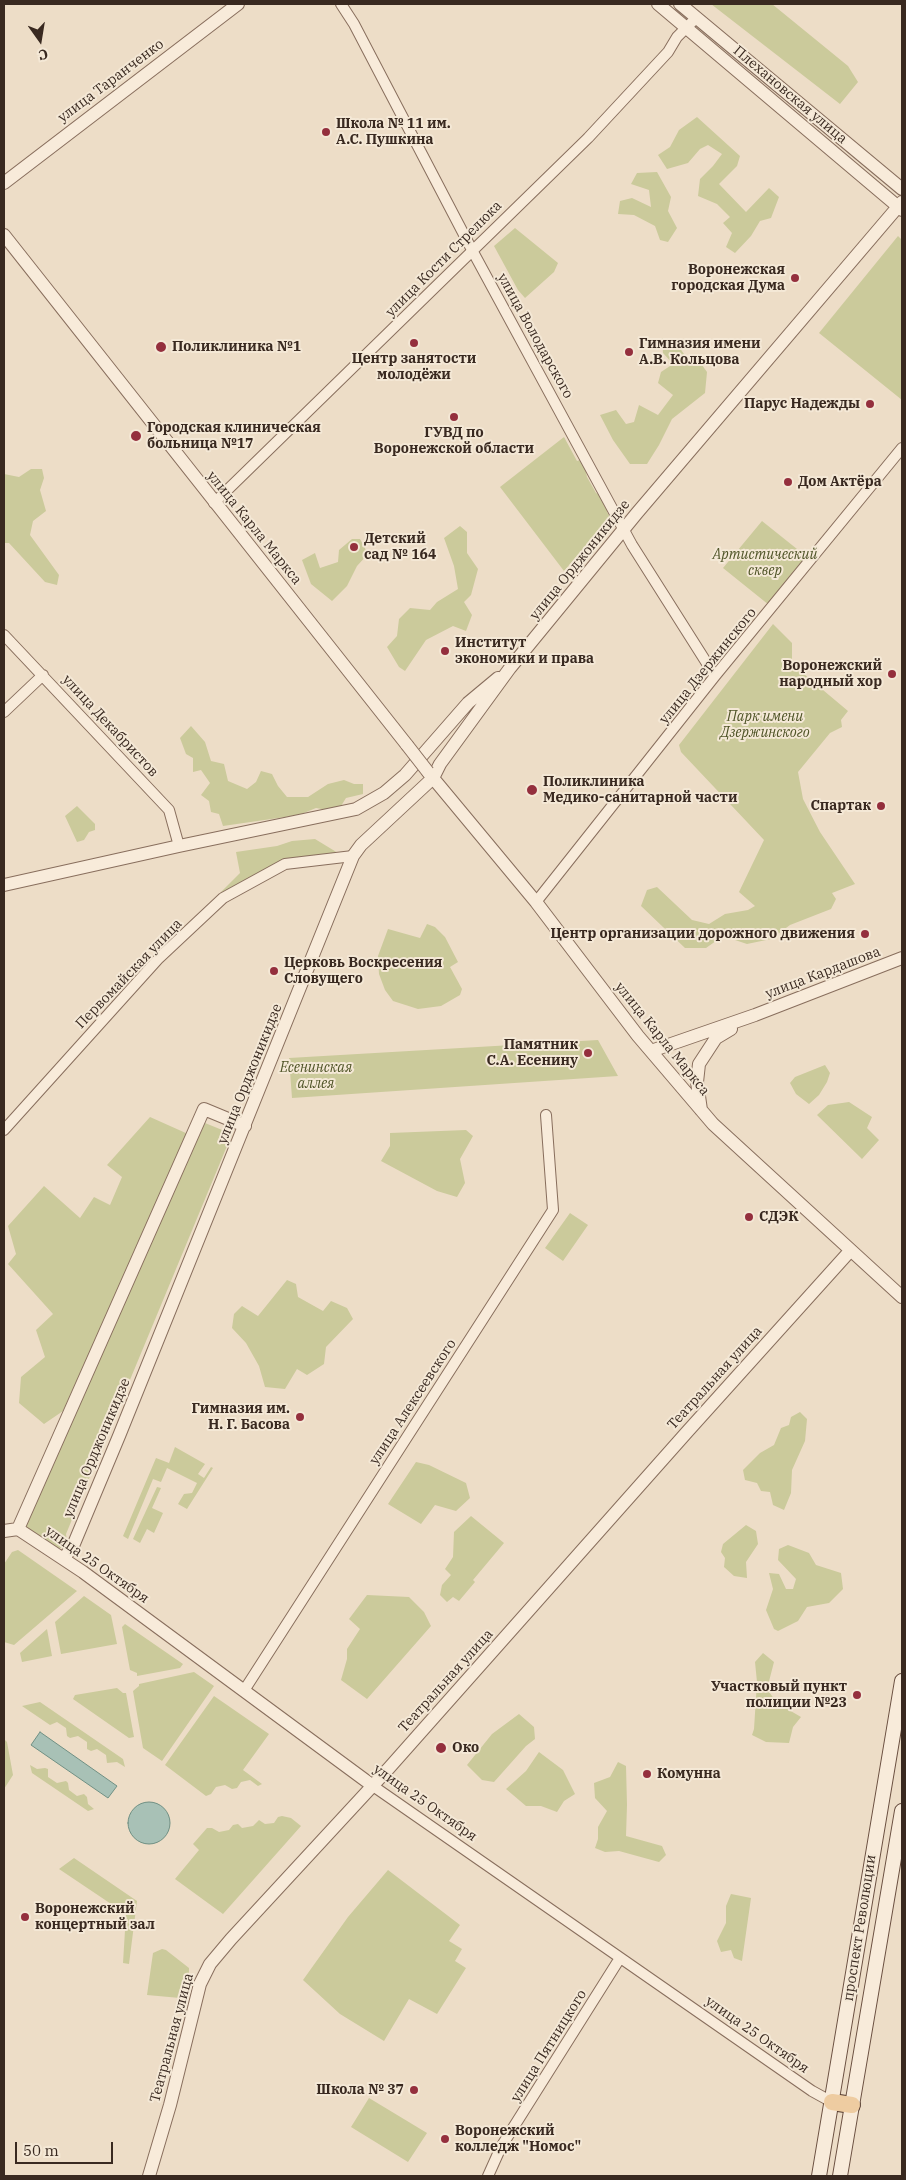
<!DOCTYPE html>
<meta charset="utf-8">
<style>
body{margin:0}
#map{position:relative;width:906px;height:2180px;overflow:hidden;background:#edddc7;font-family:"IBM Plex Serif",serif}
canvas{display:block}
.frame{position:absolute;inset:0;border:5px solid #392920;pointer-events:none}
.north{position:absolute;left:15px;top:15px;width:50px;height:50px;-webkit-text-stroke:4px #f4e8d6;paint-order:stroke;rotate:167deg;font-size:14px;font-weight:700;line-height:20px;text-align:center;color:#392920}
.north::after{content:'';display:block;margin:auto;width:18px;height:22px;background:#392920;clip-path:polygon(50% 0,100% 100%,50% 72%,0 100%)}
.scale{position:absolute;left:15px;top:2142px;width:98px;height:22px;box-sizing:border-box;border:2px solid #392920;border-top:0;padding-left:6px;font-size:15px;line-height:18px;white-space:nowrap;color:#392920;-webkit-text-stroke:4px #f4e8d6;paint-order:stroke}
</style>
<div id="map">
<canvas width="906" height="2180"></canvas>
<div class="frame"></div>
<div class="north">С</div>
<div class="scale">50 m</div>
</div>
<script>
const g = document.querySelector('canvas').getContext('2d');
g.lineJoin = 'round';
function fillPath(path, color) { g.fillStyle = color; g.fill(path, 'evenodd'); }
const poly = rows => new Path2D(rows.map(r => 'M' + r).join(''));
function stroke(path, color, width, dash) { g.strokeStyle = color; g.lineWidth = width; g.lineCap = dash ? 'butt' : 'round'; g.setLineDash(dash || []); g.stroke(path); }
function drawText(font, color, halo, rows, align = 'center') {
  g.font = font + ' "IBM Plex Serif",serif'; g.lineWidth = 4; g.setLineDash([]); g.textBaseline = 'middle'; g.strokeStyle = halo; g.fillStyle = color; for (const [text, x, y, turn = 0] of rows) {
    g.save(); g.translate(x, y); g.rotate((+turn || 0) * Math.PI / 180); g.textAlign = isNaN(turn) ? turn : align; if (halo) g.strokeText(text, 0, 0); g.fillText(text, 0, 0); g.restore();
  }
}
fillPath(poly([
 [711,4,772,4,848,66,858,82,840,104],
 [697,117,740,156,737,166,719,184,746,212,769,188,779,197,771,218,760,221,751,236,735,253,726,247,732,233,723,223,730,217,717,204,698,196,700,179,713,166,722,154,708,145,700,149,688,163,667,169,658,155,670,147,679,130],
 [657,172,671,197,668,211,677,228,668,242,660,240,655,226,634,215,618,214,620,201,632,198,651,207,649,190,631,184,637,173],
 [515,228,558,263,554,272,525,298,518,290,494,246],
 [898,236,902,240,902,400,819,333],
 [662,338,673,338,686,357,697,358,707,372,705,393,672,419,659,445,647,464,630,464,613,440,600,415,616,410,626,424,634,422,639,405,658,415,673,395,658,383,661,372,673,364,663,353],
 [564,437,577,461,580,460,585,467,587,477,596,493,603,496,609,510,607,512,610,517,564,571,500,487],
 [31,469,42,469,44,478,40,490,46,511,33,521,30,535,59,575,57,585,45,582,9,543,4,543,4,474,19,477],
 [762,521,807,557,769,605,723,568],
 [460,526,467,532,467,553,478,569,471,595,464,602,472,615,466,631,453,626,426,640,405,671,399,667,387,647,397,636,399,619,410,608,430,610,437,602,458,589,454,566,444,538],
 [352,539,360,539,368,554,357,566,347,586,332,601,311,584,302,560,315,553,320,568,338,562,339,550],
 [773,624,792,643,792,664,848,711,841,720,842,727,830,733,798,772,803,799,820,832,855,884,832,893,836,899,831,909,790,925,771,939,747,944,723,936,706,948,685,948,641,906,647,890,657,887,692,920,709,924,725,914,748,910,755,906,739,892,764,840,681,752,679,745],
 [191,726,205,742,211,761,224,764,228,781,247,789,256,782,261,771,272,774,278,786,287,797,308,797,328,784,344,780,354,784,363,784,363,794,346,798,341,806,327,810,316,808,299,815,223,826,219,814,211,812,209,801,201,795,210,783,201,770,193,772,193,758,186,754,180,738],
 [77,806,95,824,95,830,89,832,84,840,77,842,65,816],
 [315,839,338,853,282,861,220,893,240,873,236,852,277,846,292,841],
 [427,924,435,927,445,937,458,962,450,967,462,989,460,995,441,1006,418,1009,393,1001,385,990,379,974,378,956,388,929,420,938],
 [598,1040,618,1076,292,1098,289,1058],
 [825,1065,830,1073,827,1082,819,1095,809,1104,796,1094,790,1083,795,1077],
 [849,1102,872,1117,867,1128,879,1140,862,1159,817,1115,828,1105],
 [150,1117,188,1134,63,1411,44,1424,19,1403,21,1377,45,1357,36,1330,53,1314,8,1264,16,1254,8,1226,44,1186,80,1218,94,1197,110,1205,122,1177,107,1165],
 [205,1123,232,1134,66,1534,67,1541,61,1548,57,1548,27,1528,26,1523],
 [466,1130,473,1136,460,1159,465,1183,457,1197,437,1191,381,1161,390,1146,390,1133],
 [570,1213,588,1225,563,1261,545,1248],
 [287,1280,296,1284,298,1297,323,1311,331,1301,347,1308,353,1319,326,1347,324,1364,307,1375,297,1369,285,1389,265,1387,259,1366,246,1343,232,1328,234,1314,242,1306,258,1316],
 [800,1412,807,1419,805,1441,792,1470,791,1493,784,1510,773,1505,770,1492,761,1491,757,1483,745,1480,743,1470,760,1453,774,1445,781,1428,789,1425,791,1417],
 [175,1447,205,1464,198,1474,204,1478,211,1467,213,1468,187,1509,178,1504,184,1494,192,1493,197,1483,167,1468,161,1482,153,1479,128,1539,123,1536,156,1458,169,1463],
 [416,1462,429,1465,466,1483,470,1498,456,1511,435,1505,421,1524,388,1504],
 [157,1487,161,1488,152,1508,163,1513,154,1533,147,1529,140,1543,133,1539],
 [471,1516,504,1543,473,1580,475,1582,459,1601,453,1597,447,1602,440,1595,442,1585,451,1575,445,1569,453,1557,454,1532],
 [746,1525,756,1531,758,1544,746,1562,747,1578,734,1576,724,1567,725,1558,721,1552,723,1544],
 [788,1545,809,1553,816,1565,841,1573,843,1589,829,1603,807,1607,798,1621,778,1631,774,1629,766,1610,773,1589,769,1573,779,1574,786,1589,793,1589,796,1579,778,1560,779,1549],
 [18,1550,77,1591,14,1645,4,1642,4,1564,12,1552],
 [367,1595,409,1597,424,1612,431,1626,367,1699,341,1680,347,1659,347,1649,360,1629,349,1619],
 [84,1596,111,1615,117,1644,61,1654,55,1622],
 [125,1624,183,1664,180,1668,137,1676,137,1673,130,1670,122,1627],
 [47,1629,52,1656,22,1662,20,1653],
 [763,1653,774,1662,767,1689,777,1703,801,1717,793,1727,789,1743,766,1742,752,1735,754,1729,757,1682,755,1662],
 [194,1672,214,1686,162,1761,143,1748,133,1691,139,1686,139,1684],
 [117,1688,123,1693,126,1693,134,1737,129,1738,73,1699,75,1695],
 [214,1696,269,1734,243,1770,262,1784,258,1786,250,1780,241,1782,237,1788,232,1789,225,1785,216,1787,211,1794,206,1796,165,1765],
 [40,1702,123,1759,125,1767,117,1762,107,1763,106,1755,97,1749,91,1751,87,1749,87,1742,78,1736,70,1738,67,1736,66,1728,57,1722,50,1725,22,1706],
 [519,1714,534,1727,535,1739,526,1746,494,1782,482,1780,467,1765,492,1734],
 [4,1739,7,1742,13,1775,4,1789],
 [539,1752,563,1770,575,1794,564,1801,557,1812,541,1806,526,1806,506,1789,526,1771],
 [618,1762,626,1766,627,1805,626,1836,662,1846,666,1855,659,1862,619,1851,605,1852,595,1848,598,1839,598,1827,607,1811,595,1798,594,1783,610,1777],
 [30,1765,37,1769,45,1768,48,1769,48,1777,57,1783,66,1781,68,1783,69,1790,77,1796,84,1794,87,1797,88,1804,94,1809,88,1811,32,1773],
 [282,1816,291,1818,301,1826,223,1914,175,1879,199,1850,193,1844,207,1828,212,1828,219,1832,229,1830,233,1825,238,1824,242,1828,253,1826,259,1820,265,1824,274,1823,278,1817],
 [74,1858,137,1901,129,1964,123,1963,126,1914,59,1869],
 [388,1870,460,1925,449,1941,462,1949,455,1961,466,1968,437,2014,409,1999,384,2041,340,2014,303,1980,348,1917],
 [731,1894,751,1898,742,1961,734,1958,731,1950,721,1952,717,1941,726,1923,726,1906],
 [162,1949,166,1950,189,1968,189,1975,180,1998,147,1995,153,1953],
 [369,2098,427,2133,408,2162,351,2127]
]), '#cbca9b');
const water = poly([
 [40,1732,117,1786,108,1798,31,1745,40,1732],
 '128 1823a21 21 0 1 1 42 0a21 21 0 1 1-42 0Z'
]);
fillPath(water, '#a8c1b6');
stroke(water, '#6f8f83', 1);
const minor = poly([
 [341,4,354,24,472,250,632,545,715,676],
 [214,503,588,138,668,52,677,37,696,18],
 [4,635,169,810,179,846],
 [4,712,43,675],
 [536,902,715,676,902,448],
 [4,1130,159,958,223,898,285,864,353,856],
 [245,1689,553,1210,546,1115],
 [373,1786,812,2091,832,2102],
 [488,2176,501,2147,620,1958]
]);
const tertiary = poly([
 [658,4,902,210],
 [680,4,902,189],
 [4,183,238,4],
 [4,235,407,745],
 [428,772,536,902,638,1036,713,1124,902,1297],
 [4,885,179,846,356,809,384,793,405,775,468,703,498,678],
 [651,1051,755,1015,902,958],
 [701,1110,697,1082,699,1064,716,1038,731,1029],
 [18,1529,204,1109,245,1126],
 [4,1531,18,1529,83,1572,373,1786],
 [64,1558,73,1546,119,1436,353,856,361,845,433,778,440,764,510,668,637,513,902,202],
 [149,2176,170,2105,200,1984,210,1964,231,1939,389,1768,687,1432,850,1251]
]);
const secondary = poly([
 [819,2176,902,1681],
 [840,2176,902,1811]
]);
const primary = poly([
 [832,2102,852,2105]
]);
stroke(minor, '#886e5d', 12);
stroke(tertiary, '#886e5d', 14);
stroke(secondary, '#6a4f40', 16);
stroke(primary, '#563d31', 18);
stroke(minor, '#f8ebda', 10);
stroke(tertiary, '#f8ebda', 12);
stroke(secondary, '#f8ebda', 14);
stroke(primary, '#eecca1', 16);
const tertiaryBridge = poly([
 [407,745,428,772]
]);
stroke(tertiaryBridge, '#886e5d', 14, []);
stroke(tertiaryBridge, '#f8ebda', 12);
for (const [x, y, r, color] of [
 [326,132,5,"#942f3d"],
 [795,278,5,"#942f3d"],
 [414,343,5,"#942f3d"],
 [161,347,6,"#942f3d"],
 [629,352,5,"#942f3d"],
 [870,404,5,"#942f3d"],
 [454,417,5,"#942f3d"],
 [136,436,6,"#942f3d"],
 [788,482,5,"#942f3d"],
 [354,547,5,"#942f3d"],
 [445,651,5,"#942f3d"],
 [892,674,5,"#942f3d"],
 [532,790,6,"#942f3d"],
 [881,806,5,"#942f3d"],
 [865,934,5,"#942f3d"],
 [274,971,5,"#942f3d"],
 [588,1053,5,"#942f3d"],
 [749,1217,5,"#942f3d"],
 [300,1417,5,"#942f3d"],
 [857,1695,5,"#942f3d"],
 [441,1748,6,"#942f3d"],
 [647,1774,5,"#942f3d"],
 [25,1917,5,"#942f3d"],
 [414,2090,5,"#942f3d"],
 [445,2139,5,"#942f3d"]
]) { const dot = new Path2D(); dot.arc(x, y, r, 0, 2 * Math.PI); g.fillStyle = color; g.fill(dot); stroke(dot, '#f4e8d6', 2); }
drawText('14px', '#392920', '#f4e8d6', [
 ["улица Таранченко",111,81,-37],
 ["Плехановская улица",790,95,40],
 ["улица Кости Стрелюка",444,259,-45],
 ["улица Володарского",535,336,61],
 ["улица Карла Маркса",254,528,51],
 ["улица Орджоникидзе",580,560,-51],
 ["улица Дзержинского",708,666,-51],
 ["улица Декабристов",110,726,47],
 ["улица Кардашова",823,973,-21],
 ["Первомайская улица",129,974,-46],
 ["улица Карла Маркса",662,1039,51],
 ["улица Орджоникидзе",250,1074,-68],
 ["Театральная улица",715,1378,-48],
 ["улица Алексеевского",413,1402,-57],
 ["улица Орджоникидзе",97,1448,-67],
 ["улица 25 Октября",97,1565,35],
 ["Театральная улица",446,1681,-48],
 ["улица 25 Октября",425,1803,35],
 ["проспект Революции",860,1928,-81],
 ["улица 25 Октября",757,2035,35],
 ["Театральная улица",172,2038,-75],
 ["улица Пятницкого",549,2046,-58]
]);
drawText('bold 14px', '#392920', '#f4e8d6', [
 ["Школа № 11 им.",336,124],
 ["А.С. Пушкина",336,140],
 ["Воронежская",785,270,"right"],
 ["городская Дума",785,286,"right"],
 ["Гимназия имени",639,344],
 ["А.В. Кольцова",639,360],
 ["Поликлиника №1",172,347],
 ["Центр занятости",414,359,"center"],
 ["молодёжи",414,375,"center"],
 ["Парус Надежды",860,404,"right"],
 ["Городская клиническая",147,428],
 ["больница №17",147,444],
 ["ГУВД по",454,433,"center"],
 ["Воронежской области",454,449,"center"],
 ["Дом Актёра",798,482],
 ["Детский",364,539],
 ["сад № 164",364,555],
 ["Институт",455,643],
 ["экономики и права",455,659],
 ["Воронежский",882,666,"right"],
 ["народный хор",882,682,"right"],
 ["Поликлиника",543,782],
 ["Медико-санитарной части",543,798],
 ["Спартак",871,806,"right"],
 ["Центр организации дорожного движения",855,934,"right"],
 ["Церковь Воскресения",284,963],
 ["Словущего",284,979],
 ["Памятник",578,1045,"right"],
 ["С.А. Есенину",578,1061,"right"],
 ["СДЭК",759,1217],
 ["Гимназия им.",290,1409,"right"],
 ["Н. Г. Басова",290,1425,"right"],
 ["Участковый пункт",847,1687,"right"],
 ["полиции №23",847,1703,"right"],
 ["Око",452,1748],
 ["Комунна",657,1774],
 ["Воронежский",35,1909],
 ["концертный зал",35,1925],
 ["Школа № 37",404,2090,"right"],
 ["Воронежский",455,2131],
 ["колледж \"Номос\"",455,2147]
], 'left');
drawText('italic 14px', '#4f5427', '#f4e8d6', [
 ["Артистический",765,555],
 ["сквер",765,571],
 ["Парк имени",765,717],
 ["Дзержинского",765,733],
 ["Есенинская",316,1068],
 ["аллея",316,1084]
]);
</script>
